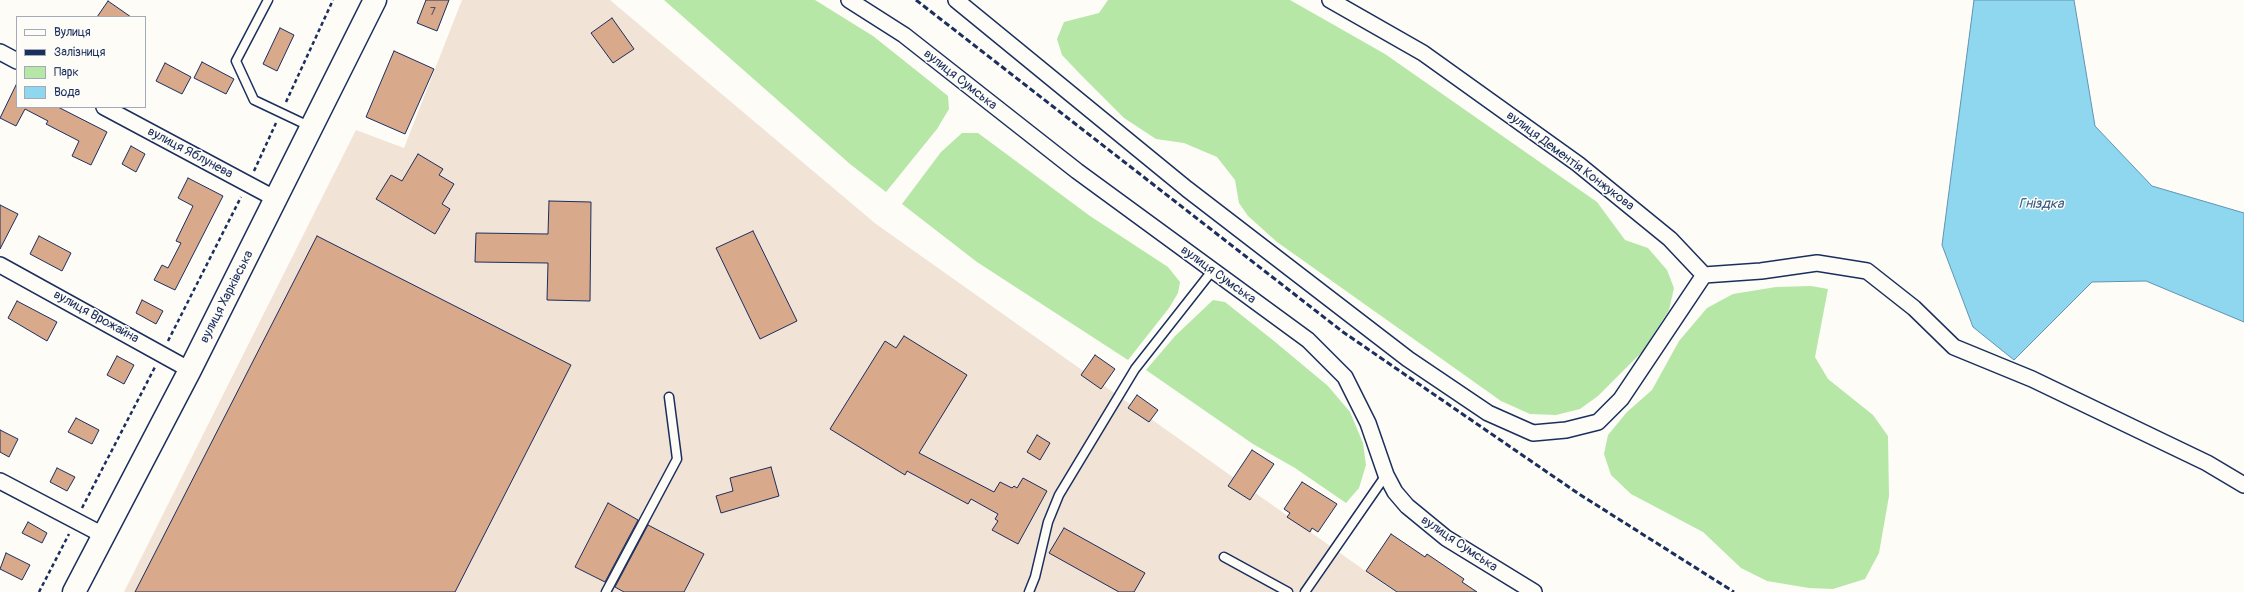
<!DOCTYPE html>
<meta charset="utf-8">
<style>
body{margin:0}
#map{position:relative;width:2244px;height:592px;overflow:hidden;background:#fdfcf7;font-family:Pangolin,sans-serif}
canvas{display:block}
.legend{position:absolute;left:16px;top:16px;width:130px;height:92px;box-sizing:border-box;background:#fdfcf7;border:1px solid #a3aaba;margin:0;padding:5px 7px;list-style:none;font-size:12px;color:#1b2f5e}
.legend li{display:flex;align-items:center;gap:8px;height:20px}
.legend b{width:20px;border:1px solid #a3aaba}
</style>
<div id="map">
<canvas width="2244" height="592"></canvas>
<ul class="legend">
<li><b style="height:5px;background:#fdfcf7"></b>Вулиця</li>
<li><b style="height:5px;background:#1b2f5e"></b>Залізниця</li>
<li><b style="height:11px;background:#b6e7a7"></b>Парк</li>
<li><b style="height:11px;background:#8ed7ef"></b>Вода</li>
</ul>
</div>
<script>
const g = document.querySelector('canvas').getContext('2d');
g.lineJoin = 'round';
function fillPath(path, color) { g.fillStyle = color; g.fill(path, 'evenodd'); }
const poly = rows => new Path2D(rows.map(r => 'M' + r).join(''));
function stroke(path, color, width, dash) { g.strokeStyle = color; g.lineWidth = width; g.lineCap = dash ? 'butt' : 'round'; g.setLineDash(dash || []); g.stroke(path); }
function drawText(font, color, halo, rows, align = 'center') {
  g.font = font + ' Pangolin,sans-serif'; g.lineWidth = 3; g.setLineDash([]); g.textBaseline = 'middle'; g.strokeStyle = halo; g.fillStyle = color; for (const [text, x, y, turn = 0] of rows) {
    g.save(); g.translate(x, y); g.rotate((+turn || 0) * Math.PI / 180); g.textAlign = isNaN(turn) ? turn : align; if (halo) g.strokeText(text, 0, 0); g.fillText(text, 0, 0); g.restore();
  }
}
fillPath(poly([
 [462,0,610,0,876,224,1395,592,124,592,356,130,404,148]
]), '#f2e3d7');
fillPath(poly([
 [664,0,815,0,873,36,927,79,948,96,949,109,937,129,886,192,850,164],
 [1108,0,1290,0,1385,54,1597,202,1625,240,1648,248,1667,270,1674,288,1669,310,1642,352,1598,396,1580,409,1556,415,1530,414,1501,401,1277,242,1248,216,1239,203,1235,180,1217,157,1184,143,1156,139,1124,118,1081,75,1062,55,1057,39,1064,22,1099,13],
 [962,133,978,133,1090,216,1168,267,1180,282,1178,293,1169,308,1128,360,977,262,902,204,941,152],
 [1811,286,1828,289,1815,357,1828,379,1873,415,1888,436,1889,496,1879,553,1865,579,1833,589,1809,588,1767,581,1741,568,1703,532,1631,494,1611,475,1604,454,1608,435,1627,412,1652,390,1679,341,1707,308,1733,294,1776,287],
 [1213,300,1225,302,1274,341,1328,386,1350,412,1363,443,1366,465,1359,488,1346,503,1295,468,1253,444,1146,370,1175,336]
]), '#b6e7a7');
const water = poly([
 [1974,0,2074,0,2095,126,2152,186,2244,213,2244,322,2146,281,2092,282,2014,360,1973,327,1942,245,1974,0]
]);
fillPath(water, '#8ed7ef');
stroke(water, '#6094b5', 1);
const building = poly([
 [426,0,449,0,437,31,417,23,426,0],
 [108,1,131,17,97,17,108,1],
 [612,18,634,49,613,63,591,33,612,18],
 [280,28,294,35,277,71,263,64,280,28],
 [394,51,434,69,405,134,366,117,394,51],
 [202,62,234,79,226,94,194,78,202,62],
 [165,63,191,77,182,94,156,81,165,63],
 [17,83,17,107,58,107,107,132,91,165,72,156,79,141,46,124,48,121,25,109,16,126,0,118,17,83],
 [131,146,145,154,136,172,122,164,131,146],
 [418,154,443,169,439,175,454,184,442,204,450,209,435,234,376,199,391,175,402,181,418,154],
 [188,178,223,196,175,290,154,280,162,265,168,268,181,243,176,241,193,206,178,198,188,178],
 [549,201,591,202,590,301,547,300,548,263,475,262,476,233,548,234,549,201],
 [0,205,18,214,0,249,0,205],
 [753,231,797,321,760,339,716,248,753,231],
 [39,236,71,253,62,271,30,254,39,236],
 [317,236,571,365,455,592,135,592,317,236],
 [142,300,163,311,156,324,136,313,142,300],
 [17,301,57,322,47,341,8,318,17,301],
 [904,336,967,375,919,453,994,492,1000,482,1012,488,1014,486,1017,488,1023,478,1047,491,1018,544,992,530,998,521,995,519,998,514,971,499,968,504,907,471,905,475,830,429,885,341,896,348,904,336],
 [1095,355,1115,369,1101,389,1081,375,1095,355],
 [117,356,134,365,124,384,107,375,117,356],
 [1137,395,1158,410,1149,422,1128,408,1137,395],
 [76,418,99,430,92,444,68,432,76,418],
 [0,430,18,439,9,457,0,452,0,430],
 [1037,435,1050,443,1040,460,1027,452,1037,435],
 [1252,450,1274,464,1250,500,1228,486,1252,450],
 [771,467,779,496,721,513,716,496,733,491,730,478,771,467],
 [57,468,75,477,67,491,50,482,57,468],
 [1302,482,1337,504,1318,532,1312,528,1310,532,1287,517,1290,513,1284,509,1302,482],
 [608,503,638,520,605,582,575,567,608,503],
 [28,522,47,533,42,543,22,533,28,522],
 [648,525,704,554,684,592,624,592,615,587,648,525],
 [1064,528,1145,573,1134,592,1119,592,1049,553,1064,528],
 [1391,534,1425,557,1427,554,1464,579,1462,582,1477,592,1397,592,1366,571,1391,534],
 [6,553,30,565,22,580,0,569,6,553]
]);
fillPath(building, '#d9a98b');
stroke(building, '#1b2f5e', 1);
const service = poly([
 [268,0,236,61,254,100,311,127],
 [1224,557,1288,592],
 [606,592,677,459,669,397],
 [1029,592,1035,577,1048,522,1059,495,1135,369,1212,271],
 [1305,592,1386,475]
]);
const minor = poly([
 [849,0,904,35,1077,171,1308,340,1345,377,1368,423,1386,475,1395,492,1407,506,1446,538,1534,592],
 [956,0,1187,189,1408,359,1488,413,1533,433,1566,430,1598,422,1621,399,1704,275],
 [1330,0,1423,53,1578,164,1670,239,1704,275],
 [0,52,17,61],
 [104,107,276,199],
 [0,265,190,370],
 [1704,275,1761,271,1817,263,1867,271,1914,308,1954,347,2032,379,2207,463,2244,485],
 [0,481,103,535]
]);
const primary = poly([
 [74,592,190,370,375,0]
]);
stroke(service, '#1b2f5e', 11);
stroke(minor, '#1b2f5e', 18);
stroke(primary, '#1b2f5e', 25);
stroke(poly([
 [286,102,333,0],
 [254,171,276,123],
 [168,341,241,197],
 [82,508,155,367],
 [39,592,69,534]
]), '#1b2f5e', 2.5, [4, 3]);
stroke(service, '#fdfcf7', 8);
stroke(minor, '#fdfcf7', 15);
stroke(primary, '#fdfcf7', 22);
stroke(poly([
 [916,0,1343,332,1579,494,1734,592]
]), '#1b2f5e', 3, [6, 3]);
drawText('11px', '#4a4e69', null, [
 ["7",433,12]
]);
drawText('13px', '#1b2f5e', '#fdfcf7', [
 ["вулиця Сумська",960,80,38],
 ["вулиця Яблунева",190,153,28],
 ["вулиця Дементія Конжукова",1570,161,37],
 ["вулиця Сумська",1218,275,36],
 ["вулиця Харківська",227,297,-63],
 ["вулиця Врожайна",96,317,29],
 ["вулиця Сумська",1459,544,34]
]);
drawText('italic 14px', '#385982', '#fdfcf7', [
 ["Гніздка",2041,204]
]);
</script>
